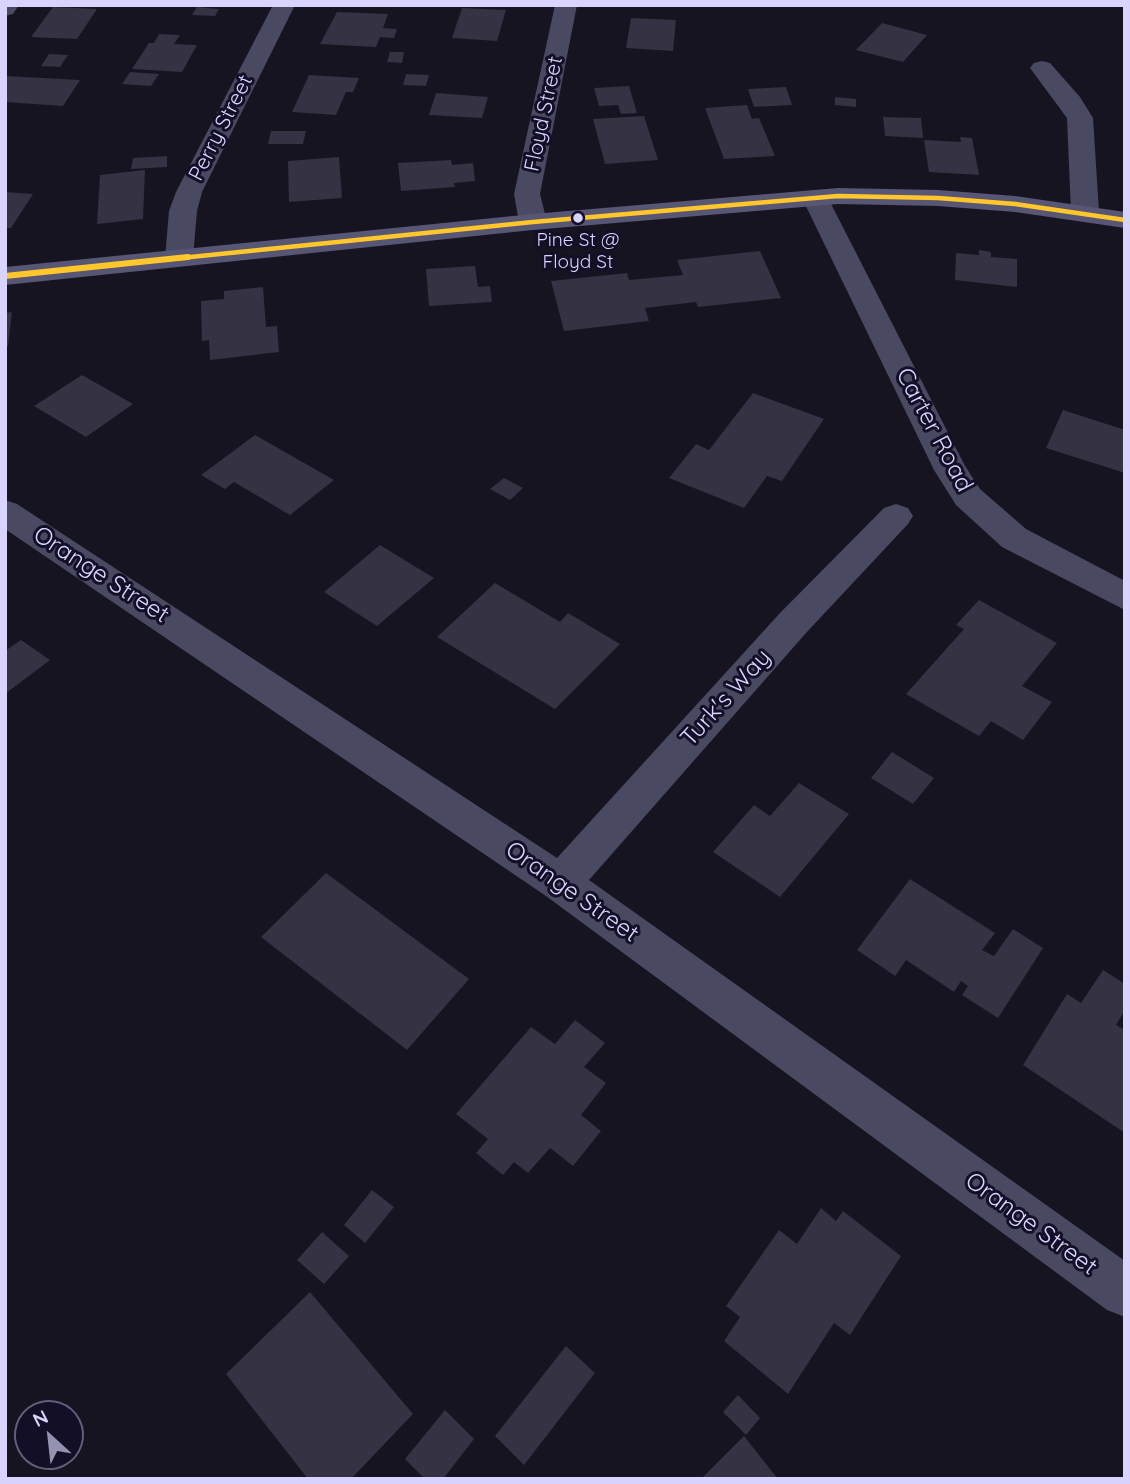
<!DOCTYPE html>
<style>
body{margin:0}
#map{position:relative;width:1130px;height:1484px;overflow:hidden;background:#161421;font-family:Quicksand,sans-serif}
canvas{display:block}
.frame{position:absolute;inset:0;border:7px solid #d9d4ff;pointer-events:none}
.north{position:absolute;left:14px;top:1400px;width:70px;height:70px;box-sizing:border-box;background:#130f26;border:2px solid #625e7d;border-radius:50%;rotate:333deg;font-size:19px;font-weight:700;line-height:28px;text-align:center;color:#d9d4ff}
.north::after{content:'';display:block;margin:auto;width:24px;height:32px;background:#9591b1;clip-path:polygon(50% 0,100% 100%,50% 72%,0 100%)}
</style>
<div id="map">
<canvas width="1130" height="1484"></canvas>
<div class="frame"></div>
<div class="north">N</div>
</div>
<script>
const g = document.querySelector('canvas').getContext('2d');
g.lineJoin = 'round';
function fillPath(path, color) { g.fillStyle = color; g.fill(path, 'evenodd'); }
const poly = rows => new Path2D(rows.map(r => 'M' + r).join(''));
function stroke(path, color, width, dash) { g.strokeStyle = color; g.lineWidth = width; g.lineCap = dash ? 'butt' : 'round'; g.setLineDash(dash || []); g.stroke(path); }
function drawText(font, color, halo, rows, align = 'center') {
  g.font = font + ' Quicksand,sans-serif'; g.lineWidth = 6; g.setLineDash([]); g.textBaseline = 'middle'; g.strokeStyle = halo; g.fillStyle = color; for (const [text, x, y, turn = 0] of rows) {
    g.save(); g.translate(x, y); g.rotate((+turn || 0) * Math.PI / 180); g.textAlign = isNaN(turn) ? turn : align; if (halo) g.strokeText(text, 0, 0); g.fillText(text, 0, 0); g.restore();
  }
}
fillPath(poly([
 [53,7,97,9,77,39,31,37],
 [197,7,219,9,215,16,192,15],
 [462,8,506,10,497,41,452,38],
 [337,12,388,14,383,28,397,29,394,38,380,37,376,47,320,44],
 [631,18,676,20,673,51,626,48],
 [882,23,927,35,903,62,856,50],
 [159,34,180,35,174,44,197,45,182,72,132,69,149,43,154,43],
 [390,52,404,52,402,63,387,62],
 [49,54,68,55,60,67,41,66],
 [130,72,159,74,151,86,122,84],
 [406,74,429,75,426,86,403,85],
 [309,75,359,78,353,92,346,92,336,115,292,112],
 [5,76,80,80,63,106,5,102],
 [629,86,637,113,621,114,618,105,599,106,594,88],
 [786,87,792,105,754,107,748,89],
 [436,93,488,97,482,118,429,115],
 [835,97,856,99,856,107,835,105],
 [747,105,752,119,759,118,775,156,724,159,705,108],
 [644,116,658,160,605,164,593,119],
 [883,117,921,118,923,138,885,136],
 [271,131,306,131,303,144,268,144],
 [960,137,972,138,979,175,929,172,924,140,961,142],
 [167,156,167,167,131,169,133,158],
 [339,157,342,198,289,202,288,161],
 [451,160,452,165,473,163,475,181,454,183,455,187,401,191,398,163],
 [145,170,143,219,97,224,100,175],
 [5,192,33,194,11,228,5,228],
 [979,250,991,252,991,257,1017,259,1017,287,955,280,956,253,979,255],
 [760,251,781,298,698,307,696,302,645,308,649,321,564,331,551,281,627,273,629,280,683,275,677,260],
 [475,266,478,287,490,286,492,302,429,306,426,269],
 [263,287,266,327,277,326,279,352,210,360,209,340,202,341,201,301,224,299,224,291],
 [12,312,8,346,5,346,5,313],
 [82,375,133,404,86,437,34,406],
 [753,393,824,419,782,481,767,476,744,508,669,478,696,444,709,450],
 [1063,410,1125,430,1125,473,1046,448],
 [255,435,334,480,290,515,234,482,225,489,201,475],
 [504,478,523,488,510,500,490,489],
 [380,545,434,578,377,626,324,592],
 [495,583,560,622,568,613,620,644,555,709,437,637],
 [979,600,1057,643,1022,686,1052,702,1023,740,991,721,979,736,906,694,964,629,956,625],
 [21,640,50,660,5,694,5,651],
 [892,752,934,778,913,804,871,778],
 [799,783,849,814,780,897,713,852,754,805,770,816],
 [326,873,469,979,407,1050,261,937],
 [910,879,995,933,982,950,994,956,1013,929,1043,948,998,1018,962,995,968,986,961,981,954,992,906,960,895,976,857,950],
 [1103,970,1125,984,1125,1010,1116,1025,1125,1030,1125,1133,1023,1065,1067,994,1081,1003],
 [575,1020,605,1043,584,1067,606,1083,581,1115,601,1131,573,1166,550,1148,528,1173,514,1162,503,1175,476,1153,488,1139,456,1114,531,1027,555,1044],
 [372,1190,394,1207,365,1243,344,1225],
 [821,1208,836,1221,843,1211,901,1256,850,1335,834,1323,788,1394,724,1341,740,1317,726,1306,779,1230,797,1244],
 [322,1232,349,1256,324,1284,297,1260],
 [310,1292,413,1414,351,1479,308,1479,226,1374],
 [566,1346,595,1373,524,1465,495,1436],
 [738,1395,760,1418,746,1435,723,1412],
 [445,1410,474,1439,443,1479,425,1479,405,1459],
 [744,1436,778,1479,701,1479]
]), '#343243');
fillPath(poly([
 [5,5,19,5,13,14,5,16,5,5],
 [273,5,295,5,202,192,197,211,193,258,189,264,179,266,169,264,165,258,169,211,176,192,273,5],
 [555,5,577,5,540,194,547,222,543,228,533,230,523,228,519,222,514,194,555,5],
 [1042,61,1050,63,1080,97,1093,118,1099,212,1095,218,1085,220,1075,218,1071,212,1067,118,1030,68,1034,63,1042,61],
 [815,190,824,192,828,198,965,466,980,489,1026,529,1125,581,1125,610,1002,547,956,505,934,470,802,198,806,192,815,190],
 [5,500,17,504,557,858,780,613,884,508,896,504,908,508,913,516,908,524,806,633,589,880,1125,1261,1125,1317,1107,1310,546,896,5,529,5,500]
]), '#4a4962');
fillPath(poly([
 [838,188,938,190,1015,196,1125,212,1125,228,1015,212,938,206,838,204,533,230,5,285,5,267,533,214,838,188]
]), '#575674');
stroke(poly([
 [171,259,533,222,838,196,938,198,1015,204,1125,220]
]), '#ffc72c', 4.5);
stroke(poly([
 [5,276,188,257]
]), '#ffc72c', 6);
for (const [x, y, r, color] of [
 [578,218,6,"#d9d4ff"]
]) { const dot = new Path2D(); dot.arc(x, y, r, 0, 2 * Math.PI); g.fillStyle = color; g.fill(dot); stroke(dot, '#130f26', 2.5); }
drawText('19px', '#d9d4ff', '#130f26', [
 ["Pine St @",578,240],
 ["Floyd St",578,262]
]);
drawText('21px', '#d9d4ff', '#130f26', [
 ["Floyd Street",544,114,-78],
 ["Perry Street",221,128,-63]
]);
drawText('24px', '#d9d4ff', '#130f26', [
 ["Carter Road",934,430,62],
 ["Orange Street",101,575,33],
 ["Turk's Way",726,698,-48],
 ["Orange Street",572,892,35],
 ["Orange Street",1031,1224,36]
]);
</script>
